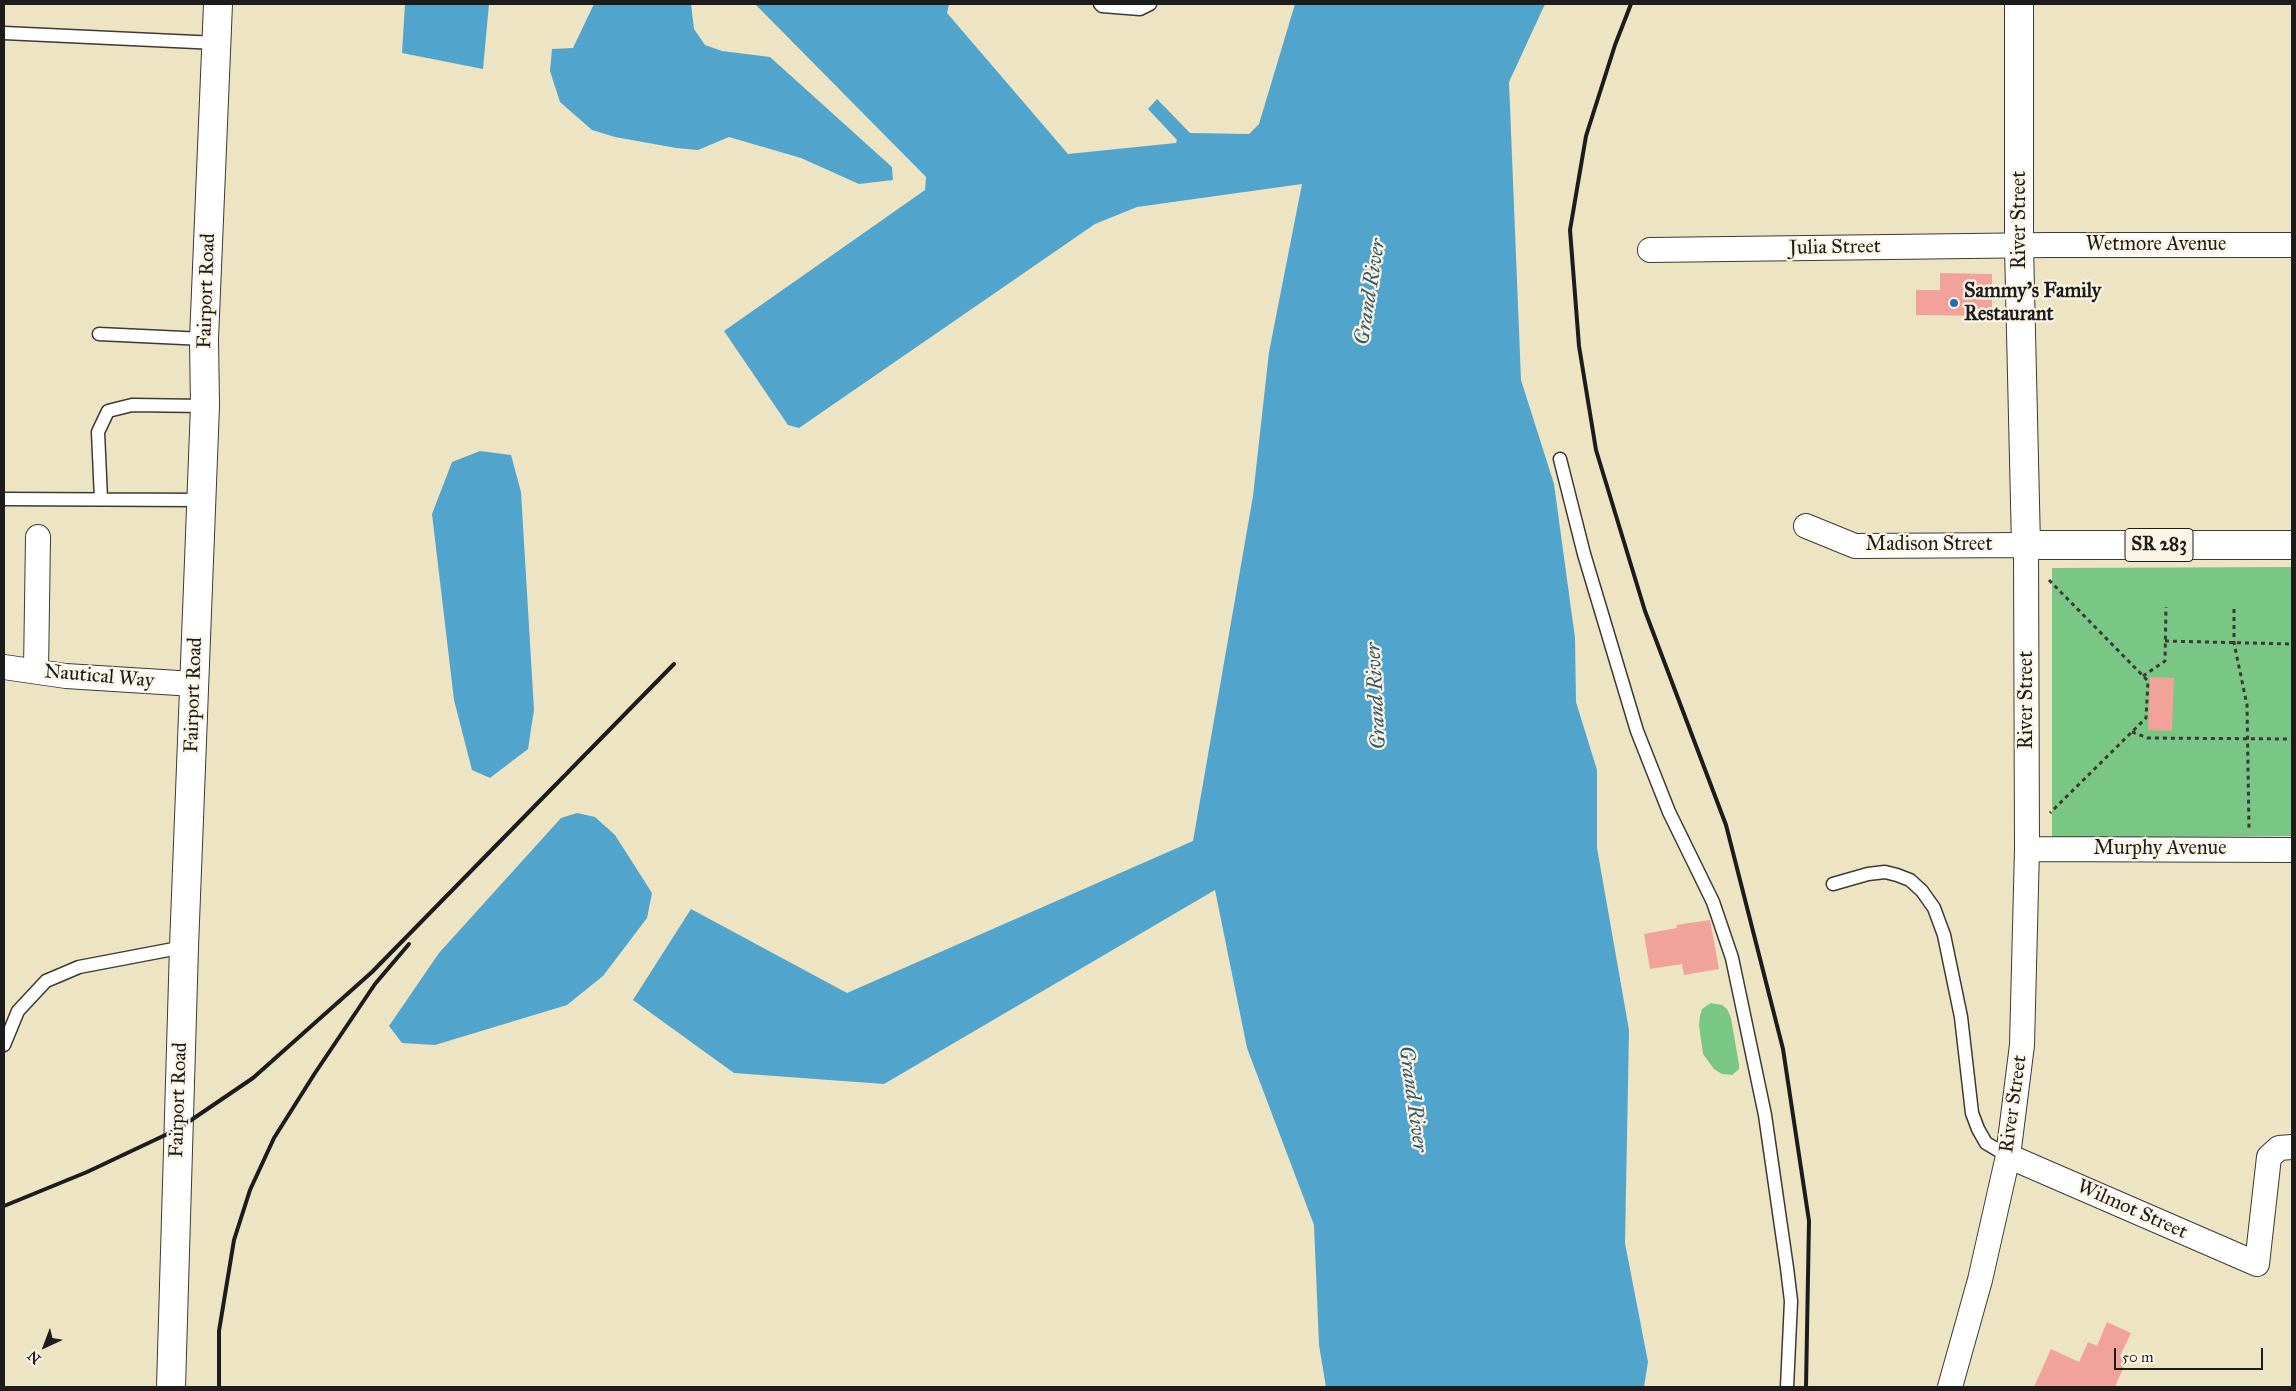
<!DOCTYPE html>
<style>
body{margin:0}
#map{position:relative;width:2296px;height:1391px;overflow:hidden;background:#ede4c4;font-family:"IM FELL Great Primer",serif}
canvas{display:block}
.frame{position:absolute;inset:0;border:5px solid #1c1c1c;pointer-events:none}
.north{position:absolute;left:20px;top:1321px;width:50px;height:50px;-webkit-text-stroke:4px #fcf5e5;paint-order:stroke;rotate:223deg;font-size:14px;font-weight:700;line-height:20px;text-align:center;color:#1c1c1c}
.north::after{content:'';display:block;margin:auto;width:18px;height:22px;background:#1c1c1c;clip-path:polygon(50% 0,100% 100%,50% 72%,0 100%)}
.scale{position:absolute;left:2114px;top:1348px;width:149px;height:22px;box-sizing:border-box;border:2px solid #1c1c1c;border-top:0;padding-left:6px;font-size:15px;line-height:18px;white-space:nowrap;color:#1c1c1c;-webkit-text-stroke:4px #fcf5e5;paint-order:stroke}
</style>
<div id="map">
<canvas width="2296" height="1391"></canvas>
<div class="frame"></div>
<div class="north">N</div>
<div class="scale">50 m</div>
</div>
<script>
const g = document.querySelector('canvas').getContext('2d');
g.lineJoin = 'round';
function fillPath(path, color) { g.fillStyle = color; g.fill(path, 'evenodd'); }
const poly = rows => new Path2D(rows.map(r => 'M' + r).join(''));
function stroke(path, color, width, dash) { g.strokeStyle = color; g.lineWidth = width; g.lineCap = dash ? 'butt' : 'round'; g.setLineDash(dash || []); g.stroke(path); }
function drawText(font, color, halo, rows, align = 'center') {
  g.font = font + ' "IM FELL Great Primer",serif'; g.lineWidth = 4.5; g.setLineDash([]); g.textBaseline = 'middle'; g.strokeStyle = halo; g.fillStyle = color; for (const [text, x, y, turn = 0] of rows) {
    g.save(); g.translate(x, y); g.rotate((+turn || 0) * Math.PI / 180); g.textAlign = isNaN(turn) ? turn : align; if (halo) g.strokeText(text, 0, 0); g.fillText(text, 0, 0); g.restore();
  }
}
fillPath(poly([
 [2292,567,2292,836,2052,838,2052,568],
 [1711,1003,1722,1005,1727,1009,1731,1018,1739,1065,1739,1069,1732,1075,1722,1074,1714,1069,1703,1054,1699,1025,1700,1016,1702,1009]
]), '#7ac685');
fillPath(poly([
 [405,4,489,4,483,69,402,53],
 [594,4,691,4,694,29,705,45,722,51,770,57,892,167,893,180,859,184,801,158,729,137,698,150,676,148,615,137,592,130,560,102,550,71,552,49,573,48],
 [755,4,949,4,947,13,1068,154,1176,143,1177,140,1148,109,1157,99,1190,133,1249,134,1259,124,1295,4,1545,4,1509,82,1521,380,1554,484,1575,638,1576,702,1597,770,1597,848,1629,1030,1625,1243,1648,1362,1644,1387,1326,1387,1319,1345,1314,1225,1247,1048,1215,890,884,1084,734,1073,633,1000,691,909,847,993,1193,841,1253,496,1269,352,1302,184,1137,207,1095,224,799,428,788,425,724,331,925,190,926,177],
 [480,451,511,455,521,492,534,710,528,749,490,778,472,770,454,700,432,514,452,462],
 [577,813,595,817,615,835,652,893,647,918,603,976,567,1005,435,1045,402,1043,389,1026,439,953,561,818]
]), '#51a4cc');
fillPath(poly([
 [1940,273,1992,274,1992,316,1916,315,1916,290,1940,290],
 [2150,677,2174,678,2172,731,2148,730],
 [1710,920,1719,969,1684,975,1682,964,1650,969,1644,934,1677,928,1676,925],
 [2107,1322,2131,1333,2120,1356,2127,1359,2115,1387,2034,1387,2051,1349,2079,1362,2088,1342,2097,1346]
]), '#f1a29b');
const lane = poly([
 [1100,4,1102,6,1140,9,1150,4],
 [4,33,217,43],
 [99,334,204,339],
 [1560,459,1584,554,1637,731,1669,812,1713,902,1732,958,1765,1115,1787,1268,1791,1301,1787,1387],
 [4,499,202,500],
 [101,499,98,432,108,411,132,405,205,406],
 [1833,884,1868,874,1885,872,1897,875,1910,880,1922,891,1934,908,1944,935,1961,1017,1972,1113,1978,1129,1986,1143,2008,1156],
 [4,1045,18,1011,46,981,79,967,184,947]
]);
const street = poly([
 [1650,250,2048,245,2292,245],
 [1806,526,1855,546,2026,545,2027,849,2022,1045,2008,1156,1980,1280,1950,1387],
 [4,667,66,676,194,684],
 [36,671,38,537],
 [2027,849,2292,850],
 [2008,1156,2257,1264,2269,1157,2279,1148,2292,1147]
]);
const secondary = poly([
 [171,1387,184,947,205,406,204,339,218,4]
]);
const primary = poly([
 [2019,4,2019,247,2026,545,2292,545]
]);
stroke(lane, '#3b3a35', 15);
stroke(street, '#3b3a35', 26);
stroke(secondary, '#3b3a35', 30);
stroke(primary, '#3b3a35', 30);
stroke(poly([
 [2049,580,2148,681,2146,718,2050,813],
 [2234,609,2234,643,2247,705,2249,829],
 [2165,641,2292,644],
 [2143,676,2165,661,2166,607],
 [2132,732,2148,738,2292,739]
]), '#3b3a35', 3, [4, 4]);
stroke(lane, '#fff', 12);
stroke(street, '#fff', 24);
stroke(secondary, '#fff', 28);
stroke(primary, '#fff', 28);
stroke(poly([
 [1631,4,1615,45,1586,136,1570,230,1579,346,1596,450,1645,611,1726,825,1783,1049,1809,1221,1806,1387],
 [4,1206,87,1172,178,1129,253,1078,372,972,674,664],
 [219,1387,219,1331,234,1240,250,1190,274,1138,315,1073,375,984,409,944]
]), '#1c1c1c', 4);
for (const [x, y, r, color] of [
 [1954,303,5,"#1f6fb2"]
]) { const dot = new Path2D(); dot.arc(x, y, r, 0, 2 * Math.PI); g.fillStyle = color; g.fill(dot); stroke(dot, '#fcf5e5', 2); }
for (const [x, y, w] of [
 [2159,545,68]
]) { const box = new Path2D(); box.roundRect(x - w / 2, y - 16.5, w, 33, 4); g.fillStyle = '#fcf5e5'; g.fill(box); stroke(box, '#1c1c1c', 1); }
drawText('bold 19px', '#1c1c1c', null, [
 ["SR 283",2159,545]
]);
drawText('20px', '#1c1c1c', '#fcf5e5', [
 ["River Street",2020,220,-90],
 ["Wetmore Avenue",2156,245],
 ["Julia Street",1835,248,-1],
 ["Fairport Road",207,291,-88],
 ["Madison Street",1929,545],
 ["Nautical Way",99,677,5],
 ["Fairport Road",194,695,-88],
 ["River Street",2027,700,-90],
 ["Murphy Avenue",2160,849],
 ["Fairport Road",179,1100,-88],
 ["River Street",2014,1104,-82],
 ["Wilmot Street",2132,1210,24]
]);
drawText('bold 20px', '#1c1c1c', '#fcf5e5', [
 ["Sammy's Family",1964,292],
 ["Restaurant",1964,315]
], 'left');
drawText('italic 21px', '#34596b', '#fcf5e5', [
 ["Grand River",1371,292,-81],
 ["Grand River",1377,696,-93],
 ["Grand River",1412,1099,82]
]);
</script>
